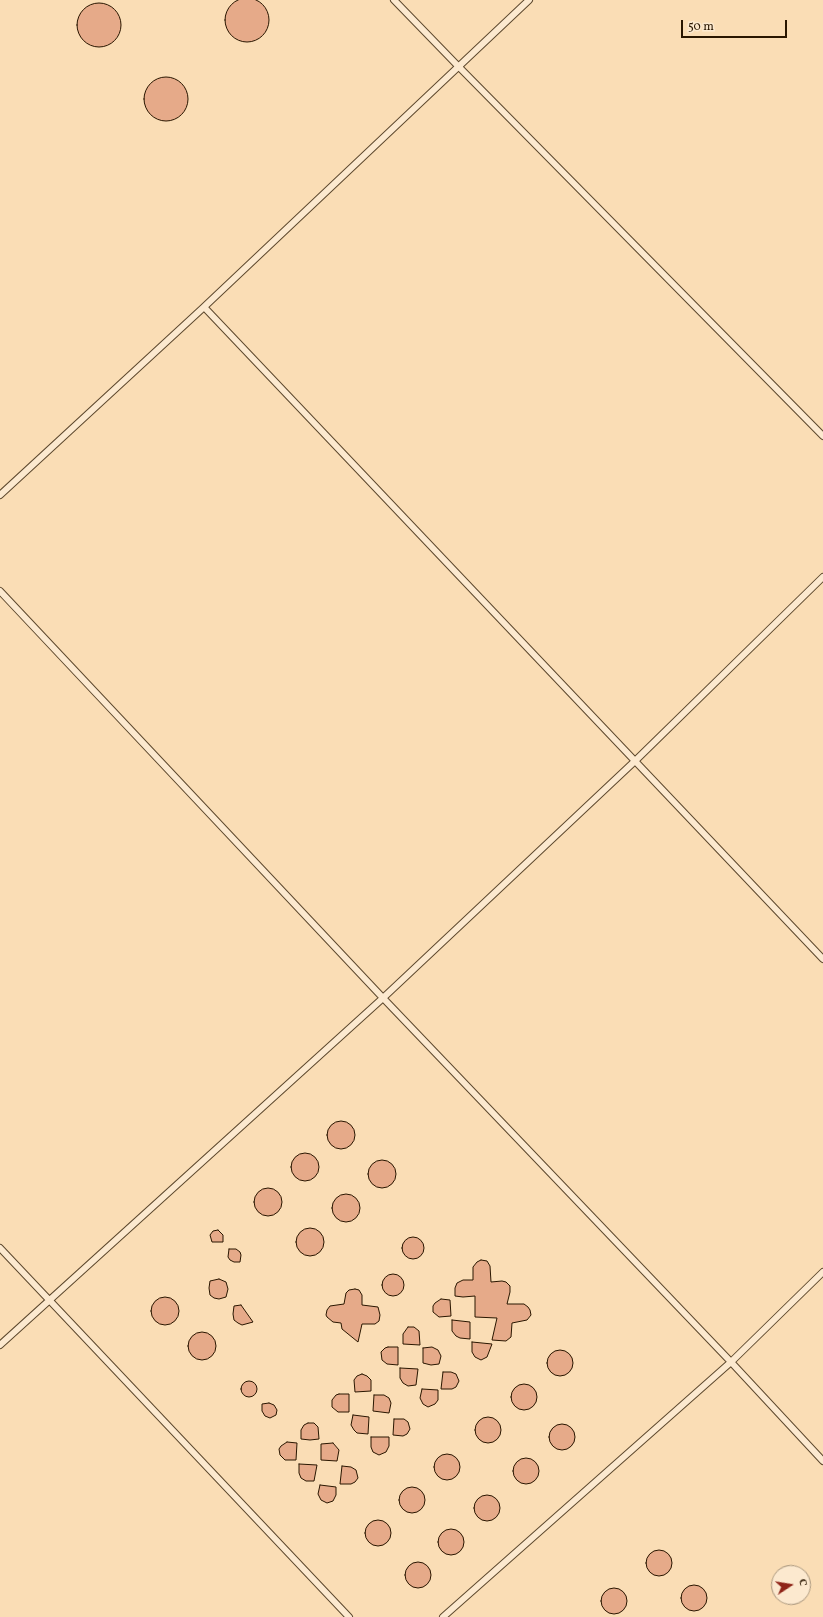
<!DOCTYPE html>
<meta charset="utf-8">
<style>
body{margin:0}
#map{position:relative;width:823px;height:1617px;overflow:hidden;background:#faddb5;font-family:Vollkorn,serif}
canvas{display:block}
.north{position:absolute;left:771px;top:1565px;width:40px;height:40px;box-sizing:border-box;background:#fce9cf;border:1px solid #a8957c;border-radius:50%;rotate:78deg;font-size:11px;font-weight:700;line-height:16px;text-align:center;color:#291600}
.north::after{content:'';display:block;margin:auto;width:14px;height:18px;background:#8f2418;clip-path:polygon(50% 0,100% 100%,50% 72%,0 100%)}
.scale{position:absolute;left:681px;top:20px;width:106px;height:18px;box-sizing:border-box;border:2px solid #291600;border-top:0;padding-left:5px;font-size:12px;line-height:14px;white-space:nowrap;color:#291600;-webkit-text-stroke:3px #fce9cf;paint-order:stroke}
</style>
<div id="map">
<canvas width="823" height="1617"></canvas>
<div class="north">С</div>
<div class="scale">50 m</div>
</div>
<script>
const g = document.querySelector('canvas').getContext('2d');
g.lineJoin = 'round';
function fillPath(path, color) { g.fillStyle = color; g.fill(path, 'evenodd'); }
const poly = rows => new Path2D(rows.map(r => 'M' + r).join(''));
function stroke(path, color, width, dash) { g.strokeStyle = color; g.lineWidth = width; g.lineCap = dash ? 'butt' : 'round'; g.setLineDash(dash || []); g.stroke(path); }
const building = poly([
 '225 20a22 22 0 1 1 44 0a22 22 0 1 1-44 0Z',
 '77 25a22 22 0 1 1 44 0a22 22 0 1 1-44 0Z',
 '144 99a22 22 0 1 1 44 0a22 22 0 1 1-44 0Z',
 '327 1135a14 14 0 1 1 28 0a14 14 0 1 1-28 0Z',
 '291 1167a14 14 0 1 1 28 0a14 14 0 1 1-28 0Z',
 '368 1174a14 14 0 1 1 28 0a14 14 0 1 1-28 0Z',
 '254 1202a14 14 0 1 1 28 0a14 14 0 1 1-28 0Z',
 '332 1208a14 14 0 1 1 28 0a14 14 0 1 1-28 0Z',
 '296 1242a14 14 0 1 1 28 0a14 14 0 1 1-28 0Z',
 [218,1230,223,1235,223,1242,212,1242,210,1235,213,1231,218,1230],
 '402 1248a11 11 0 1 1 22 0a11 11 0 1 1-22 0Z',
 [229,1249,236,1249,240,1252,241,1255,240,1262,234,1262,230,1260,228,1257,229,1249],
 [481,1260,487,1261,490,1266,491,1282,502,1281,506,1282,510,1286,510,1292,507,1304,524,1304,528,1307,530,1310,531,1315,527,1320,512,1323,511,1337,506,1341,492,1340,497,1318,475,1317,475,1296,463,1297,455,1296,455,1288,457,1283,463,1280,473,1280,473,1267,477,1262,481,1260],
 '382 1285a11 11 0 1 1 22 0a11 11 0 1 1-22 0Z',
 [219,1279,226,1282,228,1289,226,1297,219,1299,214,1298,210,1295,209,1288,210,1281,219,1279],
 [355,1289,359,1290,362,1295,362,1305,378,1307,380,1315,379,1321,375,1324,362,1324,358,1342,342,1329,341,1323,333,1322,327,1317,326,1315,327,1310,330,1306,344,1304,346,1293,349,1290,355,1289],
 '151 1311a14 14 0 1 1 28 0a14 14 0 1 1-28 0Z',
 [441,1299,450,1300,451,1316,439,1317,433,1312,433,1306,435,1303,441,1299],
 [241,1305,253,1322,242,1325,238,1323,234,1320,233,1314,234,1306,241,1305],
 [452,1320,470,1322,470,1339,460,1338,456,1336,452,1331,452,1320],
 [408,1327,414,1327,419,1331,420,1345,403,1344,403,1334,408,1327],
 '188 1346a14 14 0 1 1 28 0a14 14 0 1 1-28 0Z',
 [472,1342,492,1344,487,1357,481,1360,475,1357,472,1352,472,1342],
 [388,1347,398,1347,398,1365,387,1364,382,1360,381,1352,385,1348,388,1347],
 [423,1348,432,1347,438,1350,441,1356,439,1364,431,1365,423,1363,423,1348],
 '547 1363a13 13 0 1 1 26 0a13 13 0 1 1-26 0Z',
 [400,1368,418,1369,416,1385,408,1386,403,1383,400,1378,400,1368],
 [443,1372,451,1372,456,1374,459,1381,456,1387,452,1389,441,1389,443,1372],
 [362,1374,367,1376,371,1380,371,1391,355,1392,354,1380,357,1376,362,1374],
 '241 1389a8 8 0 1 1 16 0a8 8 0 1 1-16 0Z',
 '511 1397a13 13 0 1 1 26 0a13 13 0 1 1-26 0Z',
 [422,1389,438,1390,438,1400,435,1404,428,1407,423,1404,420,1398,422,1389],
 [339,1394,349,1394,349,1412,338,1412,332,1407,332,1400,336,1395,339,1394],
 [374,1395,384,1395,389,1398,391,1403,389,1413,373,1411,374,1395],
 [269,1403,274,1405,277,1410,276,1415,270,1418,265,1416,262,1411,262,1404,269,1403],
 [353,1415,369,1417,368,1434,357,1433,354,1430,351,1425,353,1415],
 '475 1430a13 13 0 1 1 26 0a13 13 0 1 1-26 0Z',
 [394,1419,404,1419,408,1422,410,1429,407,1434,403,1436,393,1435,394,1419],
 [308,1423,314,1423,318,1427,319,1439,310,1440,301,1439,301,1430,304,1425,308,1423],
 '549 1437a13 13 0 1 1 26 0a13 13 0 1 1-26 0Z',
 [371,1437,389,1437,389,1446,386,1452,379,1455,373,1452,371,1447,371,1437],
 [287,1442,297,1443,296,1460,285,1460,280,1455,279,1449,281,1446,287,1442],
 [333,1443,339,1450,337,1461,321,1460,321,1444,333,1443],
 '434 1467a13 13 0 1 1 26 0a13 13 0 1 1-26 0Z',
 '513 1471a13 13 0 1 1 26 0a13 13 0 1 1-26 0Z',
 [299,1464,317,1465,314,1481,306,1481,301,1478,299,1473,299,1464],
 [342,1466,351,1467,356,1470,358,1478,355,1482,351,1484,340,1484,342,1466],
 [320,1485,336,1487,336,1495,333,1501,327,1503,321,1500,318,1494,320,1485],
 '399 1500a13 13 0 1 1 26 0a13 13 0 1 1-26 0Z',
 '474 1508a13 13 0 1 1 26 0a13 13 0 1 1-26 0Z',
 '365 1533a13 13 0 1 1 26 0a13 13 0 1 1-26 0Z',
 '438 1542a13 13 0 1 1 26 0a13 13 0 1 1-26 0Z',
 '646 1563a13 13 0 1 1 26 0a13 13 0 1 1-26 0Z',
 '405 1575a13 13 0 1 1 26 0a13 13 0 1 1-26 0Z',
 '681 1598a13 13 0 1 1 26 0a13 13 0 1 1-26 0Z',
 '601 1601a13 13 0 1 1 26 0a13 13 0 1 1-26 0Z'
]);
fillPath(building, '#e6aa89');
stroke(building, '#291600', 1);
const lane = poly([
 [394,0,458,66,823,436],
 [529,0,204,307,823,959],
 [0,495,204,307],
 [0,591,383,998,731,1362,823,1461],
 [0,1248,349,1617],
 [0,1345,383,998,635,761,823,577],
 [443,1617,731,1362,823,1272]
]);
stroke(lane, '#5d482d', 8);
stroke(lane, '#fce9cf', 6);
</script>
